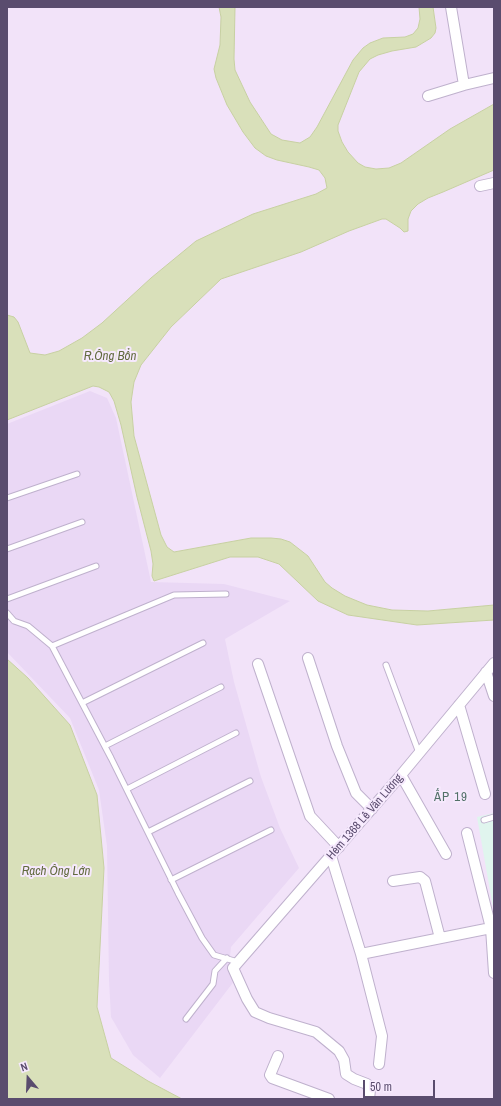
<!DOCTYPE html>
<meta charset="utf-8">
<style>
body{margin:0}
#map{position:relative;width:501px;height:1106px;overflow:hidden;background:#f2e3f9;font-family:"Archivo Narrow",sans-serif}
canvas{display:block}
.frame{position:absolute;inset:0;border:8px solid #5a4c6e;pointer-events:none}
.north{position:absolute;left:8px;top:1058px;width:40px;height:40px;-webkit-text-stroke:3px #f6e9fd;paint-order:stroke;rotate:341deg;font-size:11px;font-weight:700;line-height:16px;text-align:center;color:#5a4c6e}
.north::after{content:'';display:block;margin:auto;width:14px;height:18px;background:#5a4c6e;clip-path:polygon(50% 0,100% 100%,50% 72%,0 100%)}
.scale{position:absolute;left:363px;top:1080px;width:72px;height:18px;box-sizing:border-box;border:2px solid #5a4c6e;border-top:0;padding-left:5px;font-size:12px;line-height:14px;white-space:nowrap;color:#5a4c6e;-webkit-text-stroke:3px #f6e9fd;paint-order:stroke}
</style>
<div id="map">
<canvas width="501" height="1106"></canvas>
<div class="frame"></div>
<div class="north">N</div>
<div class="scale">50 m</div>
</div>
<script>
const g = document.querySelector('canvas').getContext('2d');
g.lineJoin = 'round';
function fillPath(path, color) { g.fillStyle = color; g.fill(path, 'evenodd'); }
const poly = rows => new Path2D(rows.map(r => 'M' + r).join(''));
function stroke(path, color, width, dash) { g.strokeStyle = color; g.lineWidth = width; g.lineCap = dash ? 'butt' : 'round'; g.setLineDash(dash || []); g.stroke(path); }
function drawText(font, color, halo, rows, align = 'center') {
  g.font = font + ' "Archivo Narrow",sans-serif'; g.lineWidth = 4; g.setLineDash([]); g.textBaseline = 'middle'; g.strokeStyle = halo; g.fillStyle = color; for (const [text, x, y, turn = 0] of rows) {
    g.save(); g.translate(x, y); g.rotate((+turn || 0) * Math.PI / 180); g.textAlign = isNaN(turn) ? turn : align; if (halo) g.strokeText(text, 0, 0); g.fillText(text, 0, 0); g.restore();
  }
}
fillPath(poly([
 [90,391,107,398,116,418,151,582,224,584,290,601,225,639,234,682,261,777,280,828,299,868,231,947,229,966,235,980,160,1078,133,1055,111,1017,109,980,107,846,99,790,70,718,7,652,7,424]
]), '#ead8f5');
fillPath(poly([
 [494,813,494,913,477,817]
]), '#e0f5ee');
const water = poly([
 [219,7,235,7,234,59,235,70,250,102,271,134,282,140,300,143,310,137,317,127,353,60,363,48,370,43,383,38,405,37,413,34,418,28,420,19,419,7,433,7,436,28,435,33,431,38,416,47,392,51,378,55,370,59,359,72,338,125,338,131,342,142,348,152,358,163,365,167,376,169,389,168,401,163,450,129,494,104,494,170,443,192,428,198,418,204,411,211,408,219,408,231,404,232,400,228,386,219,382,219,349,231,301,252,221,279,171,327,141,365,134,382,131,402,134,436,161,535,167,547,174,552,251,538,271,538,281,539,290,542,308,556,325,582,332,588,345,596,367,605,392,610,428,611,494,605,494,620,417,625,348,615,318,601,279,564,258,557,230,557,154,581,152,576,153,564,151,551,137,497,121,425,114,401,109,392,99,387,93,386,7,420,7,315,14,317,18,322,30,353,45,355,59,351,82,338,102,323,151,278,196,241,253,214,316,194,327,188,325,178,319,170,309,167,277,160,266,156,255,148,243,132,227,105,216,78,214,69,220,45,221,17,219,7],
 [7,659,28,678,70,725,97,795,104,868,97,1007,111,1058,148,1081,182,1099,7,1099,7,659]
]);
fillPath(water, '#d9e0ba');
stroke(water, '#c7d0a2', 1);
const service = poly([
 [7,498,77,474],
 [7,549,82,522],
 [7,599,96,566],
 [7,613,14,621,28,626,52,646,111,758,178,893,202,938,214,955,238,962],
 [52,646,174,595,226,594],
 [386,665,419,753],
 [82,703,203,643],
 [105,746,221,687],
 [127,789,236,733],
 [484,820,494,817],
 [148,832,250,781],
 [171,880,271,830],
 [186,1019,213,984,215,971,227,958]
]);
const minor = poly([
 [451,7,464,85],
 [428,96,464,85,494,78],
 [480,186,494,183],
 [308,658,337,746,356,793,372,809],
 [258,664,310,816,339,847],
 [486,672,494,696],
 [459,705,485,794],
 [401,775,446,854],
 [467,833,491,928,494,973],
 [331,856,361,954,382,1036,379,1064],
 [393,881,420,877,425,881,440,938],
 [361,954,491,928],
 [278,1056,270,1075,272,1078,329,1099],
 [369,1099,370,1090,367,1084,354,1079,346,1074,344,1060,339,1051,316,1032,269,1018,255,1012,247,999,233,968,401,775,494,663]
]);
stroke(service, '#bfb1cd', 7);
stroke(minor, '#bfb1cd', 12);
stroke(service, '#fff', 5);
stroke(minor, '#fff', 10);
drawText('12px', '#5a4c6e', '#f6e9fd', [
 ["Hẻm 1368 Lê Văn Lương",365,817,-49]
]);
drawText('italic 13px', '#626b3f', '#f6e9fd', [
 ["R.Ông Bổn",110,357],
 ["Rạch Ông Lớn",56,872]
]);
g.letterSpacing = '1px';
drawText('13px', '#527168', '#f6e9fd', [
 ["ẤP 19",451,798]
]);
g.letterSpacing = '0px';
</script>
